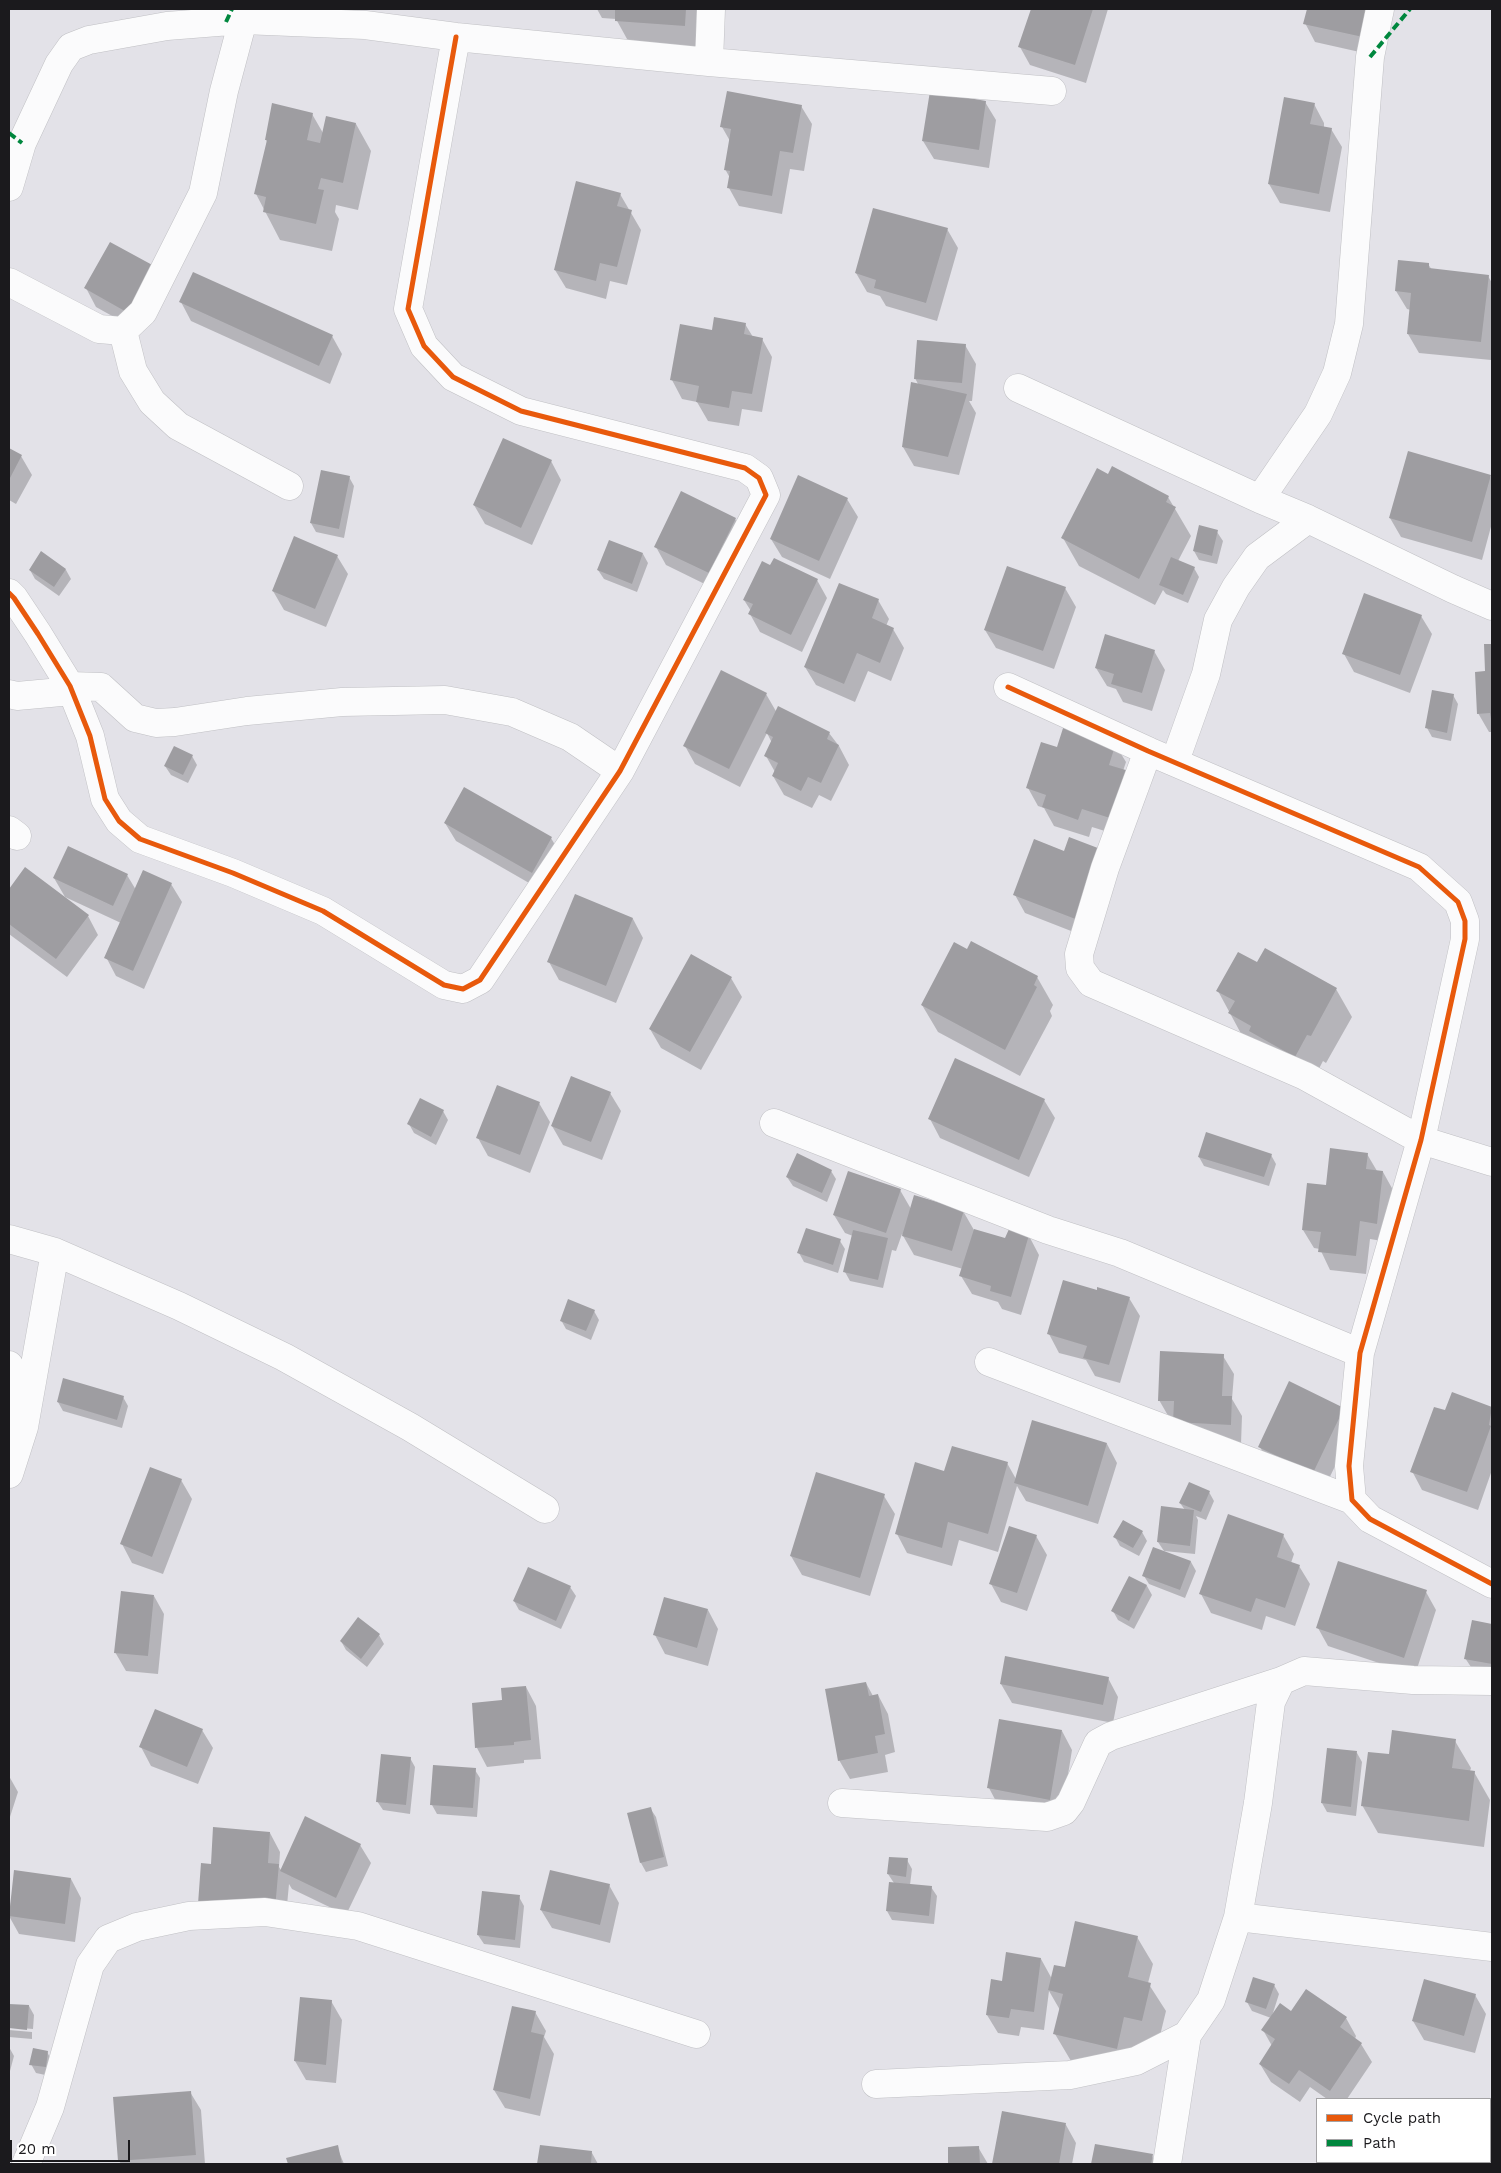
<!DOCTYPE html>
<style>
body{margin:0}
#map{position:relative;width:1501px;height:2173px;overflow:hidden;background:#e3e2e8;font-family:"Work Sans",sans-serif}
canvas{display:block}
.frame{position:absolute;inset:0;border:10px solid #1b1a1d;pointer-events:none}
.legend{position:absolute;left:1316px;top:2098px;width:175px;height:65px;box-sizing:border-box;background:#fff;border:1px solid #a4a3a5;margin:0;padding:6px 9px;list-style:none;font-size:15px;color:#1b1a1d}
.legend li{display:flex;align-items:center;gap:10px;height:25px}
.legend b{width:25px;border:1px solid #a4a3a5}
.scale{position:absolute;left:10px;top:2140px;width:120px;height:22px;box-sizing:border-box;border:2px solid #1b1a1d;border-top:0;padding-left:6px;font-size:15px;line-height:18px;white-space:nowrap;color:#1b1a1d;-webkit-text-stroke:4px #fff;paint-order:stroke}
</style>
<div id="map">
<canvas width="1501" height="2173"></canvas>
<div class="frame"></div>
<ul class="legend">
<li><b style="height:6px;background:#e8590c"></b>Cycle path</li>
<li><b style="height:6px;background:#00873e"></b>Path</li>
</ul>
<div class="scale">20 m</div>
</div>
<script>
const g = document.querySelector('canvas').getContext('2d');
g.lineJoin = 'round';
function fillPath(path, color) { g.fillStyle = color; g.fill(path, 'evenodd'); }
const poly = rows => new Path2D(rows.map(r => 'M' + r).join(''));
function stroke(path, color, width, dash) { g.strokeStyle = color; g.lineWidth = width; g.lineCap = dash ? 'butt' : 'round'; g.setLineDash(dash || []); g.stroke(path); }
fillPath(poly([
 [597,9,703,9,700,53,632,48,616,19,602,18],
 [1032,9,1108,9,1086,83,1030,65,1020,47],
 [1308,9,1383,9,1373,55,1315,42,1305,23],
 [985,102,996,120,989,168,934,159,923,141],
 [1314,104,1324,123,1324,127,1331,129,1342,147,1330,212,1280,203,1269,184],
 [801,106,812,124,804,171,790,169,782,214,739,206,729,188,730,178,725,169,730,141,722,127],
 [312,114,323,133,356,124,371,151,358,210,336,205,335,212,339,219,332,251,280,240,256,194,267,142,266,140],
 [620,194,641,230,627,285,610,281,606,299,566,288,555,270],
 [947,229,958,248,937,321,886,306,880,296,867,292,856,273],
 [111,243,141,332,96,307,86,288],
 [1428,264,1432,270,1488,276,1492,283,1491,360,1419,353,1408,334,1411,310,1407,309,1396,291],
 [181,302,332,336,342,354,330,384,191,321],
 [745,324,753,337,762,339,772,357,762,412,742,409,739,426,708,421,697,402,682,399,672,380,713,331],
 [965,345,976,364,972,401,969,401,976,413,959,475,914,466,903,447,918,384,915,378],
 [9,450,21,456,32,475,16,504,9,500],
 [551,461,561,480,532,545,485,524,474,505],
 [1109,475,1168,497,1191,536,1178,561,1194,568,1199,577,1188,603,1166,594,1163,590,1155,605,1079,566,1063,538],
 [1490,476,1492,480,1492,523,1482,560,1401,537,1390,518],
 [349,477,354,486,344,538,316,532,311,523],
 [847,499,858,517,830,579,782,557,771,539],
 [735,519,746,537,719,591,666,565,656,547],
 [1217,532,1223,541,1217,564,1199,560,1194,551],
 [41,553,66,570,71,579,59,596,35,579,30,570],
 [643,554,648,563,637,592,604,579,598,570],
 [337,556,348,574,326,627,284,610,273,591],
 [771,567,817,580,827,598,802,652,760,632,750,614,751,611,744,600],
 [1065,588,1076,607,1054,669,996,648,985,630],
 [878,600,889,619,886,626,893,629,904,648,891,681,868,671,855,702,816,685,805,667],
 [1421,616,1432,634,1410,693,1354,672,1344,654],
 [1492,645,1492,732,1489,732,1478,713,1487,672,1485,646],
 [1154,651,1165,670,1152,711,1123,702,1116,689,1107,686,1096,668],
 [766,694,777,713,829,733,839,746,849,765,831,801,819,795,812,808,784,795,773,776,775,772,766,756,772,743,767,733,740,787,695,764,685,746],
 [1453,695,1458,704,1451,741,1432,737,1427,728],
 [1115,744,1126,762,1123,771,1124,837,1092,827,1089,837,1054,826,1044,808,1038,806,1028,788,1058,749],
 [192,756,197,765,188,783,171,775,165,766],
 [445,823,551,838,562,857,543,891,456,841],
 [1034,841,1089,938,1025,913,1015,895],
 [25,869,88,916,98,935,67,977,9,934,9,891],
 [127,875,136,890,171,884,182,902,144,989,116,976,106,957,121,923,65,897,54,878],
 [576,896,633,919,643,938,616,1003,559,980,549,962],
 [967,950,1037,977,1053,1005,1050,1011,1052,1016,1020,1076,938,1032,922,1005],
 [1257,964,1336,989,1352,1017,1326,1063,1323,1061,1311,1084,1245,1041,1218,991],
 [731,978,742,997,701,1070,661,1048,650,1029],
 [610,1093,621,1111,602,1160,563,1145,552,1126],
 [1044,1100,1055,1118,1029,1177,940,1138,930,1119],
 [539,1103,550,1122,530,1173,488,1156,478,1138],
 [443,1111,448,1120,436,1145,414,1133,409,1124],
 [1367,1154,1377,1171,1383,1172,1393,1190,1388,1242,1370,1239,1366,1274,1330,1270,1320,1249,1314,1248,1303,1230,1327,1187],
 [1271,1155,1276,1164,1269,1186,1204,1166,1199,1157],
 [831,1171,836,1179,827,1202,793,1186,787,1177],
 [900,1190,911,1209,963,1211,974,1230,1006,1240,1029,1236,1039,1255,1021,1315,1002,1309,998,1302,972,1294,961,1276,963,1269,914,1255,902,1234,896,1251,892,1250,883,1288,850,1281,845,1272,853,1236,845,1233,834,1215],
 [840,1241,845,1249,838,1273,804,1262,799,1253],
 [1098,1292,1129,1298,1140,1316,1120,1383,1095,1376,1086,1360,1059,1353,1049,1334],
 [594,1311,599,1320,591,1340,566,1329,561,1320],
 [1223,1356,1234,1374,1232,1399,1242,1416,1241,1444,1170,1419,1159,1400],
 [1452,1393,1492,1408,1492,1470,1478,1510,1422,1490,1412,1471,1446,1412],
 [123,1397,128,1406,122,1428,63,1411,58,1402],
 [1343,1409,1354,1427,1323,1491,1270,1465,1260,1447],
 [1107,1444,1117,1463,1098,1524,1026,1501,1017,1486,998,1552,959,1540,952,1566,907,1553,897,1534,945,1472,1007,1463,1016,1479],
 [181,1480,192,1499,163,1574,132,1563,122,1544],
 [1209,1492,1214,1501,1206,1520,1196,1516,1198,1520,1195,1554,1164,1551,1158,1542,1185,1510,1180,1503],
 [884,1496,895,1514,870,1596,802,1575,791,1556],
 [1142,1532,1147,1541,1139,1556,1120,1546,1115,1537],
 [1283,1535,1294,1554,1291,1563,1299,1566,1310,1584,1295,1626,1266,1616,1262,1630,1211,1613,1201,1594],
 [1036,1536,1047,1555,1027,1611,1001,1602,991,1584],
 [1154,1548,1191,1562,1196,1571,1185,1598,1149,1584,1144,1576],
 [1130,1578,1147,1586,1152,1595,1134,1629,1118,1620,1113,1611],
 [570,1587,576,1596,561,1629,519,1610,514,1601],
 [1426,1592,1436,1610,1415,1675,1328,1646,1318,1628],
 [154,1596,164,1614,158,1674,126,1671,115,1652],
 [708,1610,718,1629,708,1666,665,1654,655,1635],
 [359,1619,379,1635,384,1644,367,1667,346,1650,341,1641],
 [1473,1622,1492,1625,1492,1671,1471,1667,1465,1658],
 [1108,1678,1118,1697,1113,1723,1012,1703,1001,1684],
 [866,1683,873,1696,878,1695,888,1714,895,1752,885,1755,888,1772,850,1779,839,1760],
 [526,1687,536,1706,541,1759,524,1760,524,1763,487,1767,477,1748,473,1704,504,1701],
 [202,1730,213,1748,198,1784,151,1766,141,1747],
 [1062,1731,1072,1750,1061,1818,999,1807,989,1788],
 [1455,1741,1471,1768,1470,1771,1474,1772,1490,1800,1484,1847,1378,1833,1362,1805,1390,1756],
 [1328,1749,1357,1753,1362,1762,1356,1816,1327,1812,1322,1803],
 [410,1758,415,1767,410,1814,383,1810,377,1801],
 [475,1770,480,1778,477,1817,437,1814,432,1805],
 [9,1776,18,1792,9,1820],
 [650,1808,656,1817,668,1866,646,1872,641,1863,628,1814],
 [270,1833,280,1852,279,1867,281,1870,360,1845,371,1863,346,1915,292,1889,289,1884,285,1927,212,1865],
 [890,1858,907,1860,912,1869,910,1885,931,1887,937,1896,934,1924,892,1920,887,1911,894,1883,888,1874],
 [15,1872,71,1879,81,1898,75,1942,19,1934,9,1916],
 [609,1885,619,1903,610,1943,552,1928,541,1910],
 [519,1897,524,1906,520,1948,484,1944,478,1935],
 [1137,1937,1153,1964,1148,1983,1166,2011,1157,2048,1139,2044,1132,2076,1071,2061,1055,2034,1060,2010,1049,1991,1044,2030,1021,2027,1019,2036,998,2033,987,2015,1003,1982,1041,1959,1052,1979,1066,1969],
 [1274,1985,1279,1994,1272,2016,1292,2013,1346,2018,1356,2036,1355,2039,1361,2044,1372,2062,1347,2099,1327,2099,1310,2087,1300,2102,1271,2082,1260,2064,1272,2046,1263,2030,1271,2018,1252,2011,1247,2002],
 [1475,1995,1486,2014,1475,2053,1424,2040,1413,2021],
 [301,1999,331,2001,342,2020,336,2083,306,2080,295,2061],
 [9,2005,29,2006,34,2015,33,2029,9,2027],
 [535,2012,546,2031,544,2037,554,2054,540,2116,505,2108,494,2090],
 [9,2030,32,2032,32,2039,9,2037],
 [9,2047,14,2056,10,2071,9,2070],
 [47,2052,52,2061,50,2076,36,2073,31,2064],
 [190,2092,201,2110,205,2164,121,2164,119,2161],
 [1003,2113,1066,2125,1076,2143,1072,2164,993,2164],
 [1096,2145,1152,2156,1157,2164,1093,2164],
 [541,2146,592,2153,598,2164,539,2164],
 [337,2147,344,2164,289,2164,288,2159],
 [978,2147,988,2164,950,2164,949,2148]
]), '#0003');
fillPath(poly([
 [615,9,686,9,685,26,615,21],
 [1031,9,1093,9,1075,65,1018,47],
 [1307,9,1369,9,1363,37,1303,24],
 [727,91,802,105,793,153,780,151,772,196,727,188,730,171,724,170,731,129,720,127],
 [930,91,986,101,979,150,922,141],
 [1284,97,1315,103,1310,124,1332,128,1319,194,1268,184],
 [272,103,313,113,307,140,320,143,326,116,356,123,343,183,321,178,318,189,324,190,316,224,263,212,266,197,254,194,267,140,265,140],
 [576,181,621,193,617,206,632,210,617,267,600,263,596,281,554,270],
 [873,208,948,228,926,303,874,288,876,280,855,273],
 [110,242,156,267,130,314,84,288],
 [1398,260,1429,263,1429,268,1489,275,1481,342,1407,334,1411,293,1395,291],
 [193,272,333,335,319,366,179,302],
 [714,317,746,323,744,334,763,338,752,394,732,391,729,408,696,402,699,386,670,380,680,324,712,330],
 [917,340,966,344,962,383,914,379],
 [911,382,967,394,948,457,902,447],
 [503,438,552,460,521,528,473,505],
 [9,448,22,455,9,480],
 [1408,451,1491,475,1472,542,1389,518],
 [1112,466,1169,496,1166,502,1176,507,1139,579,1061,538,1097,468,1108,474],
 [321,470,350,476,339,529,310,523],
 [798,475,848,498,819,561,770,539],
 [681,491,736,518,709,573,654,547],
 [1199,525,1218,530,1212,556,1193,551],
 [294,536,338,555,315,609,272,591],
 [609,540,643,553,632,584,597,570],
 [41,551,66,569,54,587,29,570],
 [1171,557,1195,567,1183,595,1159,585],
 [774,558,818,579,791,635,748,614,753,604,743,600,762,561,770,565],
 [1007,566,1066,587,1043,651,984,630],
 [839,583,879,599,872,618,894,628,880,663,857,653,844,684,804,667],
 [1364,593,1422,615,1400,675,1342,654],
 [1105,634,1155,650,1142,693,1111,684,1114,674,1095,668],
 [1484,644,1492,644,1492,725,1490,713,1477,714,1475,672,1485,671],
 [721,670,767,693,729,769,683,746],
 [1432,690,1454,694,1447,733,1425,728],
 [778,706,830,732,827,739,839,745,821,783,808,777,801,791,772,776,778,763,764,756,773,737,765,733],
 [1064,725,1116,743,1109,765,1129,771,1113,819,1082,809,1078,820,1042,807,1046,795,1026,788,1041,742,1057,747],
 [174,746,193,755,183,775,164,766],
 [464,787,552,837,532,873,444,823],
 [1069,837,1103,850,1078,920,1013,895,1034,839,1064,851],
 [68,846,128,874,113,906,53,878],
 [25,867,89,915,56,959,9,924,9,889],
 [143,870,172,883,133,971,104,958],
 [575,894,633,918,606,986,547,962],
 [971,941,1038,976,1034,985,1037,987,1005,1050,921,1005,954,942,967,949],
 [1265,948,1337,988,1311,1036,1307,1035,1295,1057,1249,1031,1251,1026,1228,1013,1235,1001,1216,991,1238,952,1257,962],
 [691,954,732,977,690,1052,649,1029],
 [955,1058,1045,1099,1019,1160,928,1119],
 [571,1076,611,1092,591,1142,551,1126],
 [497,1085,540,1102,520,1155,476,1138],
 [420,1098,444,1110,431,1137,407,1124],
 [1206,1132,1272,1154,1264,1177,1198,1157],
 [1330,1148,1368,1153,1366,1169,1383,1171,1377,1224,1360,1221,1356,1256,1318,1252,1321,1232,1302,1230,1307,1183,1326,1185],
 [797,1153,832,1170,822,1193,786,1177],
 [848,1171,901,1189,886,1233,833,1215],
 [914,1195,964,1210,952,1251,902,1236],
 [806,1228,841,1239,833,1265,797,1253],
 [974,1229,1005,1238,1009,1229,1029,1235,1011,1297,990,1291,991,1286,959,1276],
 [853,1230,888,1238,878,1280,843,1272],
 [1063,1280,1097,1290,1097,1287,1130,1297,1109,1365,1083,1358,1087,1346,1047,1334],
 [568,1299,595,1310,586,1331,560,1321],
 [1160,1351,1224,1354,1222,1396,1232,1396,1231,1425,1173,1422,1174,1401,1158,1401],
 [63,1378,124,1396,117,1420,57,1402],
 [1289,1381,1344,1408,1313,1473,1258,1447],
 [1452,1392,1492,1407,1489,1425,1491,1426,1467,1492,1410,1472,1434,1407,1445,1410],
 [1032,1420,1107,1443,1088,1506,1014,1483],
 [952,1446,1008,1462,988,1534,948,1522,942,1548,895,1534,915,1462,944,1471],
 [150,1467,182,1479,152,1557,120,1544],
 [816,1472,885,1494,860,1578,790,1556],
 [1189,1482,1210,1491,1201,1512,1179,1503],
 [1161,1506,1194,1510,1190,1546,1157,1542],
 [1228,1514,1284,1534,1277,1557,1300,1565,1285,1608,1256,1598,1251,1612,1199,1594],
 [1123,1520,1143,1531,1133,1548,1113,1537],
 [1009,1526,1037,1535,1017,1593,989,1584],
 [1153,1547,1191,1561,1180,1590,1142,1576],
 [1338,1561,1427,1590,1404,1658,1316,1628],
 [528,1567,571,1586,556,1621,513,1601],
 [1129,1576,1147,1585,1129,1621,1111,1611],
 [121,1591,154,1595,148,1656,114,1653],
 [664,1597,708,1609,697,1648,653,1635],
 [358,1617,380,1634,361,1659,340,1641],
 [1472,1620,1492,1624,1492,1664,1464,1659],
 [1005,1656,1109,1677,1103,1705,1000,1684],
 [866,1682,869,1696,878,1694,885,1734,875,1736,878,1753,838,1761,825,1689],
 [526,1686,531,1740,514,1742,514,1745,475,1748,472,1703,502,1700,501,1688],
 [155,1709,203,1729,187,1767,139,1747],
 [999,1719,1062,1730,1050,1800,987,1788],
 [1392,1730,1456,1739,1452,1768,1475,1771,1469,1821,1361,1806,1368,1752,1389,1754],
 [1327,1748,1357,1751,1351,1807,1321,1803],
 [381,1754,411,1757,406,1805,376,1802],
 [433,1765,476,1768,473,1808,430,1805],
 [651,1807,664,1857,640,1863,627,1813],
 [305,1816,361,1844,336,1898,280,1871],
 [213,1827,270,1832,268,1863,279,1864,275,1909,198,1904,201,1863,211,1864],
 [889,1857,908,1858,906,1877,887,1874],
 [14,1870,71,1878,65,1924,9,1916],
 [550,1870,610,1884,600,1925,540,1910],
 [889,1882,932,1886,929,1916,886,1911],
 [482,1891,520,1895,515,1940,477,1935],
 [1075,1921,1138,1936,1128,1977,1151,1983,1142,2021,1124,2017,1117,2049,1053,2034,1063,1994,1048,1990,1054,1965,1065,1967],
 [1006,1952,1041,1958,1034,2012,1011,2009,1009,2018,986,2015,991,1979,1002,1981],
 [1253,1977,1275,1984,1266,2009,1245,2002],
 [1424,1979,1476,1994,1464,2036,1412,2021],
 [1306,1989,1347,2017,1340,2027,1362,2043,1330,2091,1299,2070,1289,2084,1259,2064,1275,2039,1261,2030,1280,2003,1291,2011],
 [300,1997,332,2000,326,2065,294,2061],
 [9,2004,29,2005,27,2030,9,2028],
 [512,2006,536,2011,531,2032,544,2035,530,2099,493,2090],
 [33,2048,48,2051,46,2067,29,2065],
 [191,2091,196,2155,118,2161,113,2097],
 [1002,2111,1066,2123,1059,2164,992,2164],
 [1095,2144,1153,2154,1151,2164,1091,2164],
 [338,2145,342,2164,288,2164,286,2158],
 [540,2145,592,2151,591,2164,537,2164],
 [979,2146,980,2164,948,2164,948,2147]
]), '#9e9da1');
const minor = poly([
 [709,62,711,9],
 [9,187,22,143,59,64,71,47,89,40,167,26,243,20,365,25,456,37,709,62,1052,91],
 [9,282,99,329,123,331,143,312,203,193,224,91,243,20],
 [123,331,133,371,152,402,178,426,289,486],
 [1018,388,1260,499,1308,519,1453,589,1492,606],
 [1260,499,1318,414,1337,373,1349,324,1370,57,1380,9],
 [9,593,14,598,38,634,70,686,90,736,105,799,119,821,140,839,233,873,323,911,444,985,463,989,480,980,620,771,766,495,759,478,745,468,521,411,453,377,424,346,408,309,456,37],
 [70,686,101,687,135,718,156,723,175,722,247,711,342,702,445,700,512,712,570,737,620,771],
 [1008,687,1148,751,1419,867,1458,902,1465,921,1465,939,1421,1140,1360,1353,1349,1466,1352,1500,1370,1519,1492,1584],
 [9,694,17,696,72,691],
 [1148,751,1105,868,1079,954,1080,968,1091,983,1305,1076,1421,1140,1492,1162],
 [1175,761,1206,674,1218,620,1236,587,1257,557,1308,519],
 [9,830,17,836],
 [774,1123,1048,1230,1120,1253,1360,1353],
 [9,1239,55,1252,179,1306,284,1357,410,1427,545,1509],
 [989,1362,1352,1500],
 [9,1365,21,1417],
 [9,1474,24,1427,55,1252],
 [842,1803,1047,1817,1064,1811,1071,1802,1098,1743,1111,1736,1281,1681],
 [1238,1917,1492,1947],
 [876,2084,1070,2075,1136,2061,1187,2035],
 [26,2164,50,2107,90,1965,108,1939,137,1927,189,1916,265,1912,358,1926,696,2034],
 [1167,2164,1187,2035,1211,2000,1238,1917,1258,1803,1271,1702,1281,1681,1304,1671,1413,1680,1492,1681]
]);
stroke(minor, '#c0c0c4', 29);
stroke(minor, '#fbfbfc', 28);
stroke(poly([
 [226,22,232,9],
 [1370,57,1410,9],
 [9,133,22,143]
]), '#00873e', 4, [8, 4]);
stroke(poly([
 [9,593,14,598,38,634,70,686,90,736,105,799,119,821,140,839,233,873,323,911,444,985,463,989,480,980,620,771,766,495,759,478,745,468,521,411,453,377,424,346,408,309,456,37],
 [1008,687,1148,751,1419,867,1458,902,1465,921,1465,939,1421,1140,1360,1353,1349,1466,1352,1500,1370,1519,1492,1584]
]), '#e8590c', 5);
</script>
